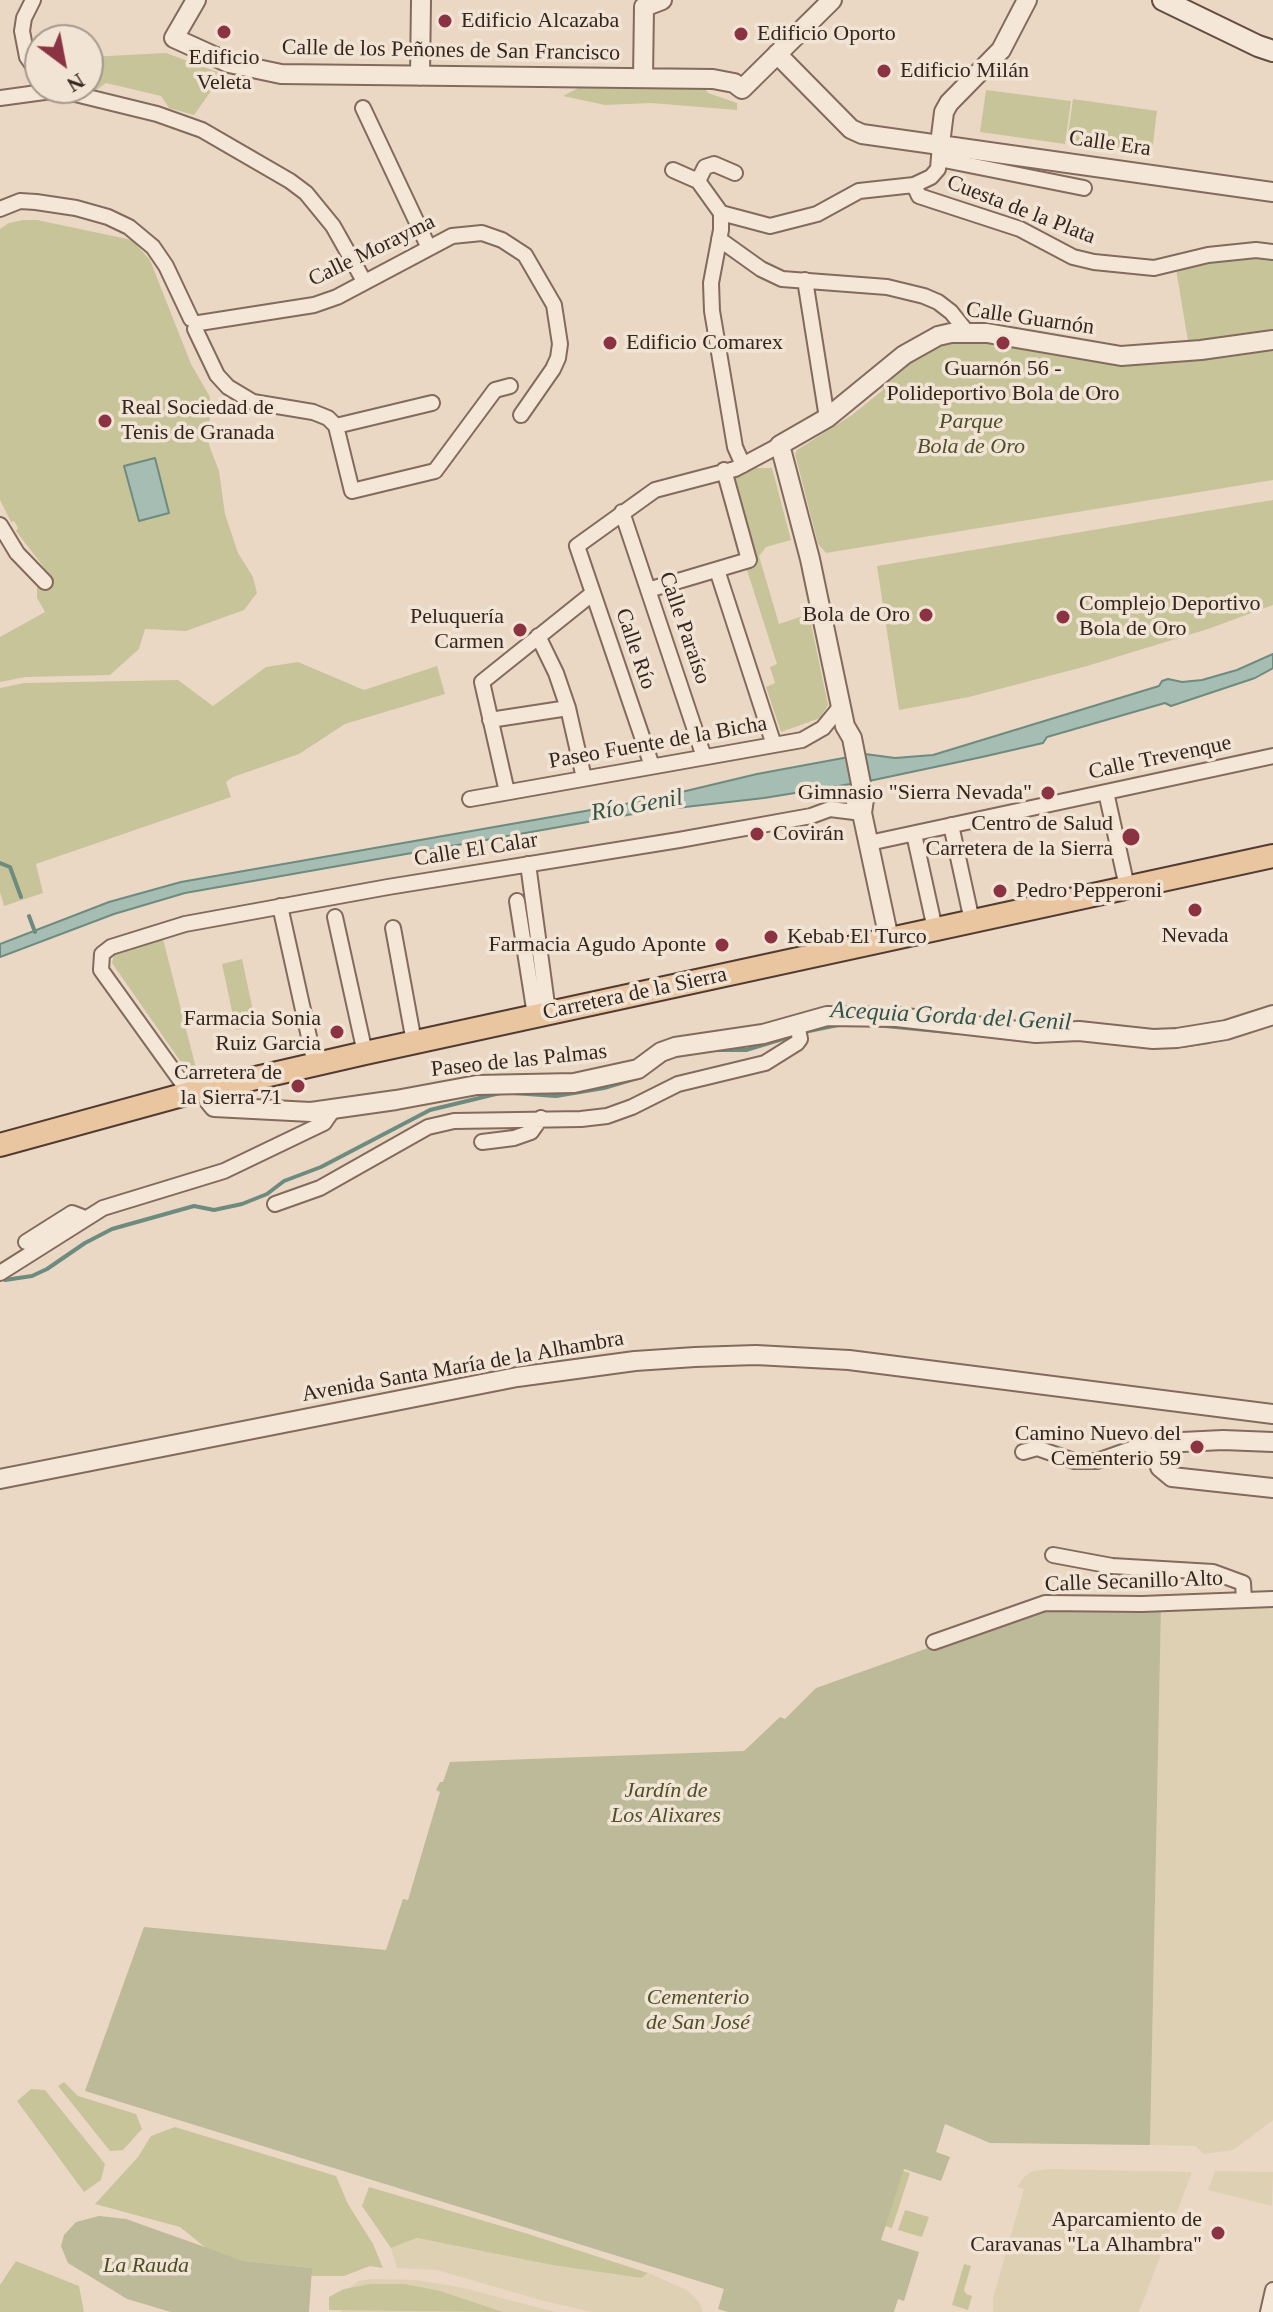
<!DOCTYPE html>
<meta charset="utf-8">
<style>
body{margin:0}
#map{position:relative;width:1273px;height:2312px;overflow:hidden;background:#ead8c5;font-family:Georgia,serif}
canvas{display:block}
.north{position:absolute;left:24px;top:24px;width:80px;height:80px;box-sizing:border-box;background:#f2e4d4;border:2px solid #a6988c;border-radius:50%;rotate:148deg;font-size:22px;font-weight:700;line-height:32px;text-align:center;color:#34261f}
.north::after{content:'';display:block;margin:auto;width:28px;height:36px;background:#8c3343;clip-path:polygon(50% 0,100% 100%,50% 72%,0 100%)}
</style>
<div id="map">
<canvas width="1273" height="2312"></canvas>
<div class="north">N</div>
</div>
<script>
const g = document.querySelector('canvas').getContext('2d');
g.lineJoin = 'round';
function fillPath(path, color) { g.fillStyle = color; g.fill(path, 'evenodd'); }
const poly = rows => new Path2D(rows.map(r => 'M' + r).join(''));
function stroke(path, color, width, dash) { g.strokeStyle = color; g.lineWidth = width; g.lineCap = dash ? 'butt' : 'round'; g.setLineDash(dash || []); g.stroke(path); }
function drawText(font, color, halo, rows, align = 'center') {
  g.font = font + ' Georgia,serif'; g.lineWidth = 7; g.setLineDash([]); g.textBaseline = 'middle'; g.strokeStyle = halo; g.fillStyle = color; for (const [text, x, y, turn = 0] of rows) {
    g.save(); g.translate(x, y); g.rotate((+turn || 0) * Math.PI / 180); g.textAlign = isNaN(turn) ? turn : align; if (halo) g.strokeText(text, 0, 0); g.fillText(text, 0, 0); g.restore();
  }
}
fillPath(poly([
 [1273,1604,1273,2120,1233,2150,1204,2154,1195,2146,1150,2145,1161,1608],
 [1050,2169,1192,2172,1139,2312,993,2312,993,2298,1024,2189,1017,2187,1024,2177,1033,2171],
 [1215,2171,1273,2172,1272,2206,1208,2190],
 [417,2238,552,2265,641,2278,648,2273,687,2290,699,2302,703,2312,592,2312,540,2300,437,2270,397,2268,391,2248],
 [372,2279,416,2280,459,2287,556,2312,341,2312,343,2293,358,2281]
]), '#ded0b3');
fillPath(poly([
 [166,53,223,74,194,115,169,108,161,96,106,83,95,91,84,88,88,88,88,57],
 [580,87,704,87,708,93,737,103,737,110,651,103,605,105,563,96],
 [986,90,1071,101,1065,144,980,132],
 [1073,99,1157,111,1152,152,1067,141],
 [23,220,37,220,132,240,150,260,191,364,210,397,209,445,219,471,225,514,238,553,253,577,257,593,244,610,186,631,145,629,139,649,110,675,25,677,0,682,0,637,45,612,37,598,37,588,52,578,16,531,18,528,14,521,11,522,0,500,0,229,9,223],
 [1252,257,1273,259,1273,331,1188,341,1176,269],
 [972,339,1121,365,1137,365,1273,349,1273,480,826,553,818,544,795,454,797,450,852,415,883,390,883,384,916,358,941,345],
 [751,468,772,468,791,540,766,547,759,556,779,624,809,614,828,705,820,718,781,732,766,687,775,683,770,667,777,664,746,567,731,480],
 [1273,500,1273,605,1208,629,1087,666,969,697,899,710,877,566],
 [298,662,364,690,437,666,445,694,345,724,299,754,233,777,226,782,231,797,36,864,43,893,4,906,0,892,0,688,24,683,178,680,213,706,266,667],
 [163,939,197,1072,190,1075,112,963,114,955],
 [242,959,256,1025,236,1030,222,964],
 [64,2082,78,2096,136,2114,142,2129,123,2150,110,2151,58,2086],
 [31,2089,45,2090,105,2164,101,2180,84,2192,17,2101],
 [175,2127,336,2176,348,2204,373,2244,383,2268,370,2266,344,2276,311,2276,311,2268,244,2261,206,2248,180,2227,95,2204,138,2157,151,2136],
 [903,2171,910,2173,892,2228,885,2226],
 [369,2187,525,2233,648,2273,641,2278,552,2265,417,2238,391,2248,362,2206],
 [905,2210,929,2217,922,2237,898,2230],
 [16,2261,79,2286,84,2312,0,2312,0,2285],
 [964,2264,971,2266,964,2290,966,2294,972,2296,968,2310,952,2305],
 [371,2284,404,2284,440,2291,503,2312,329,2310,329,2297,344,2289]
]), '#c7c49a');
fillPath(poly([
 [1046,1606,1161,1608,1150,2145,990,2143,945,2124,936,2152,950,2157,941,2181,904,2169,881,2240,919,2252,904,2301,898,2299,894,2312,728,2312,718,2309,724,2289,85,2091,144,1927,386,1950,403,1899,408,1900,440,1792,436,1790,440,1782,443,1782,450,1762,744,1751,780,1717,785,1719,816,1688],
 [99,2216,126,2219,244,2261,312,2268,309,2312,171,2312,127,2299,68,2263,61,2246,64,2235,76,2222]
]), '#bcba98');
const water = poly([
 [155,458,169,513,139,521,124,466,155,458],
 [1273,654,1273,668,1255,678,1171,706,1165,703,1047,737,1043,743,982,757,869,781,764,798,650,811,185,893,114,914,0,957,0,944,109,902,181,882,648,800,757,774,865,754,895,758,933,755,1159,686,1162,681,1168,679,1182,682,1202,680,1237,670,1273,654]
]);
fillPath(water, '#a6bdb3');
stroke(water, '#6e8b7f', 2);
stroke(poly([
 [0,863,10,867,21,897],
 [29,916,35,932],
 [875,1025,958,1033],
 [1182,1046,1209,1042],
 [711,1050,746,1050,809,1031,838,1025],
 [513,1093,556,1096,604,1088,641,1077],
 [5,1280,32,1276,47,1269,85,1243,112,1229,194,1206,214,1210,242,1204,267,1194,284,1181,321,1167,430,1110,500,1093]
]), '#6e8b7f', 4);
const minor = poly([
 [33,0,24,18,22,31,27,57,36,70],
 [0,98,59,90,157,114,202,130,290,181,306,193,333,226,364,281],
 [363,108,428,246],
 [939,159,1084,188],
 [673,170,698,181,721,213,721,230,711,283,712,311,735,447,743,465],
 [698,181,705,167,714,164,735,173],
 [914,185,919,196,1020,229,1073,257,1094,262,1154,268,1208,255,1256,250,1273,252],
 [0,209,20,201,36,202,76,208,108,217,129,227,153,247,166,266,191,319],
 [721,213,770,226,817,214,859,191,914,185,931,177,938,169,940,144],
 [719,239,761,269,782,279,887,287,924,296,938,302,951,312,967,332],
 [805,280,827,418],
 [199,323,314,305,337,297,452,236,482,233,502,240,525,255,554,305,560,344,558,358,553,369,521,415],
 [195,329,217,375,228,387,253,402,313,412,328,418,336,426,352,491,435,471,495,390,510,386],
 [336,426,432,403],
 [622,512,704,757],
 [0,525,17,553,45,582],
 [717,570,774,745],
 [648,590,749,560,724,470],
 [538,636,556,673,568,708,584,778],
 [490,720,568,708],
 [652,766,577,546,655,490,735,469,780,445],
 [507,792,482,682,593,593],
 [1106,792,1127,887],
 [470,799,802,740,823,728,841,706],
 [951,825,972,921],
 [914,834,935,929],
 [869,843,1273,756],
 [528,864,548,1012],
 [517,901,535,1015],
 [280,906,315,1064],
 [335,917,365,1053],
 [393,928,414,1042],
 [186,1094,183,1084,101,970,102,954,111,947,185,924,388,887,679,840,811,816,830,809,862,813],
 [482,1142,514,1138,531,1132,541,1118],
 [275,1204,320,1188,428,1127,454,1121,581,1119,607,1116,632,1107,678,1084,765,1063,797,1043,800,1039,797,1025],
 [26,1242,72,1213,85,1218],
 [0,1273,103,1208,224,1171,324,1123,333,1110],
 [1023,1452,1037,1448,1074,1461,1097,1461,1145,1444,1162,1450],
 [1053,1555,1112,1566,1213,1572,1243,1583,1244,1600],
 [934,1642,1045,1603,1142,1604,1273,1599],
 [1268,2312,1273,2290]
]);
const tertiary = poly([
 [196,0,174,38,229,63,281,74,713,79,734,83],
 [777,54,851,129,862,134,1273,192],
 [420,76,421,0],
 [643,78,644,7,662,0],
 [734,83,742,89,832,0],
 [940,144,944,112,949,103,1001,50,1027,0],
 [856,803,862,813,889,939],
 [862,813,864,799,852,738,845,726,810,559,780,445,827,418,904,355,938,336,951,333,987,333,1121,356,1201,350,1273,340],
 [206,1089,210,1102,214,1107,311,1112,396,1100,477,1085,574,1083,638,1069,661,1052,675,1047,763,1034,827,1016,897,1017,1036,1033,1079,1031,1153,1039,1177,1038,1226,1030,1273,1015],
 [1273,1442,1223,1440,1182,1442,1169,1445,1162,1450,1159,1457,1160,1467,1172,1477,1273,1488],
 [0,1479,517,1377,635,1361,695,1357,756,1355,849,1360,1273,1414]
]);
const secondary = poly([
 [1163,0,1258,46,1273,51]
]);
const primary = poly([
 [0,1145,186,1094,365,1053,1273,856]
]);
stroke(minor, '#836a5d', 18);
stroke(tertiary, '#836a5d', 22);
stroke(secondary, '#654c40', 24);
stroke(primary, '#513a31', 26);
stroke(minor, '#f5e7d7', 14);
stroke(tertiary, '#f5e7d7', 18);
stroke(secondary, '#f5e7d7', 20);
stroke(primary, '#e9c6a0', 22);
for (const [x, y, r, color] of [
 [445,21,8,"#8c3343"],
 [224,32,8,"#8c3343"],
 [741,34,8,"#8c3343"],
 [884,71,8,"#8c3343"],
 [610,343,8,"#8c3343"],
 [1003,343,8,"#8c3343"],
 [105,421,8,"#8c3343"],
 [926,615,8,"#8c3343"],
 [1063,617,8,"#8c3343"],
 [520,630,8,"#8c3343"],
 [1048,793,8,"#8c3343"],
 [757,834,8,"#8c3343"],
 [1131,837,10,"#8c3343"],
 [1000,891,8,"#8c3343"],
 [1195,910,8,"#8c3343"],
 [771,937,8,"#8c3343"],
 [722,945,8,"#8c3343"],
 [337,1032,8,"#8c3343"],
 [298,1086,8,"#8c3343"],
 [1197,1447,8,"#8c3343"],
 [1218,2233,8,"#8c3343"]
]) { const dot = new Path2D(); dot.arc(x, y, r, 0, 2 * Math.PI); g.fillStyle = color; g.fill(dot); stroke(dot, '#f2e4d4', 3); }
drawText('22px', '#34261f', '#f2e4d4', [
 ["Edificio Alcazaba",461,21],
 ["Edificio Oporto",757,34],
 ["Edificio",224,58,"center"],
 ["Veleta",224,83,"center"],
 ["Edificio Milán",900,71],
 ["Edificio Comarex",626,343],
 ["Guarnón 56 -",1003,369,"center"],
 ["Polideportivo Bola de Oro",1003,394,"center"],
 ["Real Sociedad de",121,408],
 ["Tenis de Granada",121,433],
 ["Complejo Deportivo",1079,604],
 ["Bola de Oro",1079,629],
 ["Bola de Oro",910,615,"right"],
 ["Peluquería",504,617,"right"],
 ["Carmen",504,642,"right"],
 ["Gimnasio \"Sierra Nevada\"",1032,793,"right"],
 ["Centro de Salud",1113,824,"right"],
 ["Carretera de la Sierra",1113,849,"right"],
 ["Covirán",773,834],
 ["Pedro Pepperoni",1016,891],
 ["Nevada",1195,936,"center"],
 ["Kebab El Turco",787,937],
 ["Farmacia Agudo Aponte",706,945,"right"],
 ["Farmacia Sonia",321,1019,"right"],
 ["Ruiz Garcia",321,1044,"right"],
 ["Carretera de",282,1073,"right"],
 ["la Sierra 71",282,1098,"right"],
 ["Camino Nuevo del",1181,1434,"right"],
 ["Cementerio 59",1181,1459,"right"],
 ["Aparcamiento de",1202,2220,"right"],
 ["Caravanas \"La Alhambra\"",1202,2245,"right"]
], 'left');
drawText('22px', '#34261f', '#f2e4d4', [
 ["Calle de los Peñones de San Francisco",451,51,1],
 ["Calle Era",1110,144,8],
 ["Cuesta de la Plata",1021,210,21],
 ["Calle Morayma",372,251,-26],
 ["Calle Guarnón",1030,319,8],
 ["Calle Paraíso",684,628,71],
 ["Calle Río",635,649,71],
 ["Paseo Fuente de la Bicha",658,743,-10],
 ["Calle Trevenque",1160,758,-12],
 ["Calle El Calar",476,850,-9],
 ["Carretera de la Sierra",635,994,-12],
 ["Paseo de las Palmas",519,1061,-6],
 ["Avenida Santa María de la Alhambra",463,1367,-10],
 ["Calle Secanillo Alto",1134,1582,-2]
]);
drawText('italic 22px', '#4c4f28', '#f2e4d4', [
 ["Parque",971,422],
 ["Bola de Oro",971,447],
 ["Jardín de",666,1791],
 ["Los Alixares",666,1816],
 ["Cementerio",698,1998],
 ["de San José",698,2023],
 ["La Rauda",146,2266]
]);
drawText('italic 24px', '#30534a', '#f2e4d4', [
 ["Río Genil",637,806,-10],
 ["Acequia Gorda del Genil",951,1017,3]
]);
</script>
